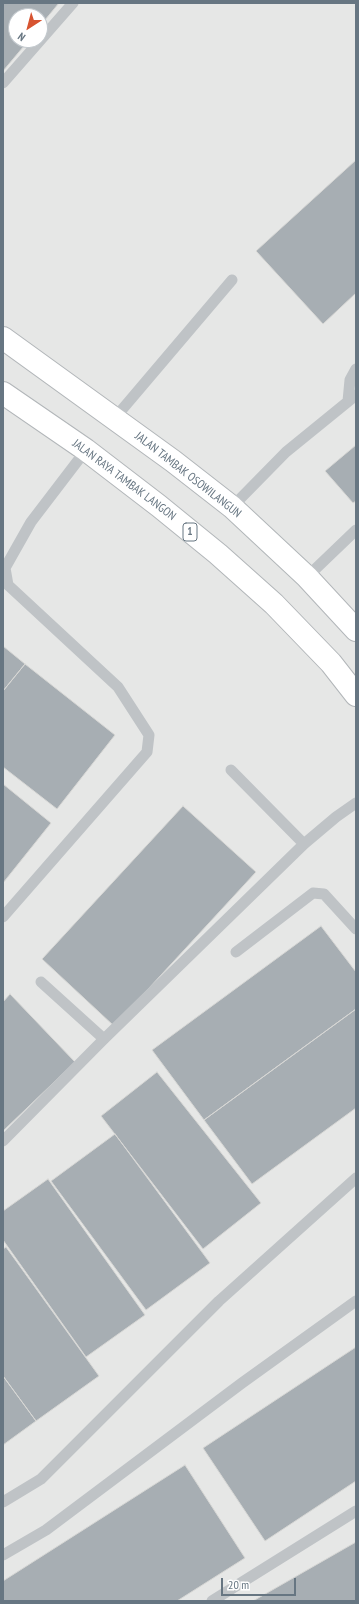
<!DOCTYPE html>
<style>
body{margin:0}
#map{position:relative;width:359px;height:1604px;overflow:hidden;background:#f6f6f3;font-family:"PT Sans Narrow",sans-serif}
canvas{display:block}
.frame{position:absolute;inset:0;border:4px solid #677682;pointer-events:none}
.north{position:absolute;left:8px;top:8px;width:40px;height:40px;box-sizing:border-box;background:#fff;border:1px solid #c2c8cd;border-radius:50%;rotate:216deg;font-size:11px;font-weight:700;line-height:16px;text-align:center;color:#677682}
.north::after{content:'';display:block;margin:auto;width:14px;height:18px;background:#d75431;clip-path:polygon(50% 0,100% 100%,50% 72%,0 100%)}
.scale{position:absolute;left:221px;top:1578px;width:75px;height:18px;box-sizing:border-box;border:2px solid #677682;border-top:0;padding-left:5px;font-size:12px;line-height:14px;white-space:nowrap;color:#677682;-webkit-text-stroke:3px #fff;paint-order:stroke}
</style>
<div id="map">
<canvas width="359" height="1604"></canvas>
<div class="frame"></div>
<div class="north">N</div>
<div class="scale">20 m</div>
</div>
<script>
const g = document.querySelector('canvas').getContext('2d');
g.lineJoin = 'round';
function fillPath(path, color) { g.fillStyle = color; g.fill(path, 'evenodd'); }
const poly = rows => new Path2D(rows.map(r => 'M' + r).join(''));
function stroke(path, color, width, dash) { g.strokeStyle = color; g.lineWidth = width; g.lineCap = dash ? 'butt' : 'round'; g.setLineDash(dash || []); g.stroke(path); }
function drawText(font, color, halo, rows, align = 'center') {
  g.font = font + ' "PT Sans Narrow",sans-serif'; g.lineWidth = 4; g.setLineDash([]); g.textBaseline = 'middle'; g.strokeStyle = halo; g.fillStyle = color; for (const [text, x, y, turn = 0] of rows) {
    g.save(); g.translate(x, y); g.rotate((+turn || 0) * Math.PI / 180); g.textAlign = isNaN(turn) ? turn : align; if (halo) g.strokeText(text, 0, 0); g.fillText(text, 0, 0); g.restore();
  }
}
fillPath(poly([
 [3,3,356,3,356,1601,3,1601],
 [16,16,40,16,40,40,16,40]
]), '#e6e7e6');
const building = poly([
 [3,3,59,3,40,26,40,16,16,16,16,40,29,40,3,71,3,3],
 [356,160,356,293,323,324,256,251,356,160],
 [356,445,356,501,353,503,325,471,356,445],
 [3,646,25,664,3,691,3,646],
 [25,664,115,735,57,809,3,767,3,691,25,664],
 [3,784,51,823,3,883,3,784],
 [183,806,256,872,114,1026,42,959,183,806],
 [321,926,356,972,356,1009,204,1120,152,1050,321,926],
 [10,994,75,1062,3,1131,3,1002,10,994],
 [356,1009,356,1108,252,1184,204,1120,356,1009],
 [157,1072,261,1203,203,1249,101,1116,157,1072],
 [115,1134,210,1263,146,1310,51,1181,115,1134],
 [48,1179,145,1315,86,1357,3,1240,3,1211,48,1179],
 [6,1247,99,1376,36,1421,3,1376,3,1249,6,1247],
 [356,1347,356,1481,265,1541,203,1448,356,1347],
 [3,1376,36,1421,3,1445,3,1376],
 [185,1465,245,1558,177,1601,3,1601,3,1581,185,1465],
 [356,1542,356,1601,253,1601,356,1542]
]);
fillPath(building, '#a7aeb3');
stroke(building, '#d7d7d5', 1);
const trunk = poly([
 [3,338,173,461,232,507,307,577,356,630],
 [3,393,86,450,159,506,218,554,274,604,331,663,356,695]
]);
stroke(trunk, '#b2b6b9', 24);
stroke(poly([
 [3,83,73,3],
 [348,401,350,380,356,369],
 [114,419,232,280],
 [232,507,286,452,356,395],
 [307,577,356,530],
 [231,770,304,844],
 [3,917,147,752,149,735,118,687,8,585,5,568,31,522,86,450],
 [236,952,313,893,324,894,356,929],
 [41,982,104,1039],
 [3,1141,104,1039,304,844,336,817,356,803],
 [3,1502,41,1479,219,1301,356,1178],
 [3,1555,46,1530,242,1383,356,1301],
 [212,1601,356,1511]
]), '#bfc3c6', 11);
stroke(trunk, '#fff', 22);
for (const [x, y, w] of [
 [190,532,14]
]) { const box = new Path2D(); box.roundRect(x - w / 2, y - 9, w, 18, 3); g.fillStyle = '#fff'; g.fill(box); stroke(box, '#677682', 1); }
drawText('bold 11px', '#677682', null, [
 ["1",190,532]
]);
drawText('12px', '#677682', '#fff', [
 ["JALAN TAMBAK OSOWILANGUN",188,475,38],
 ["JALAN RAYA TAMBAK LANGON",124,480,37]
]);
</script>
